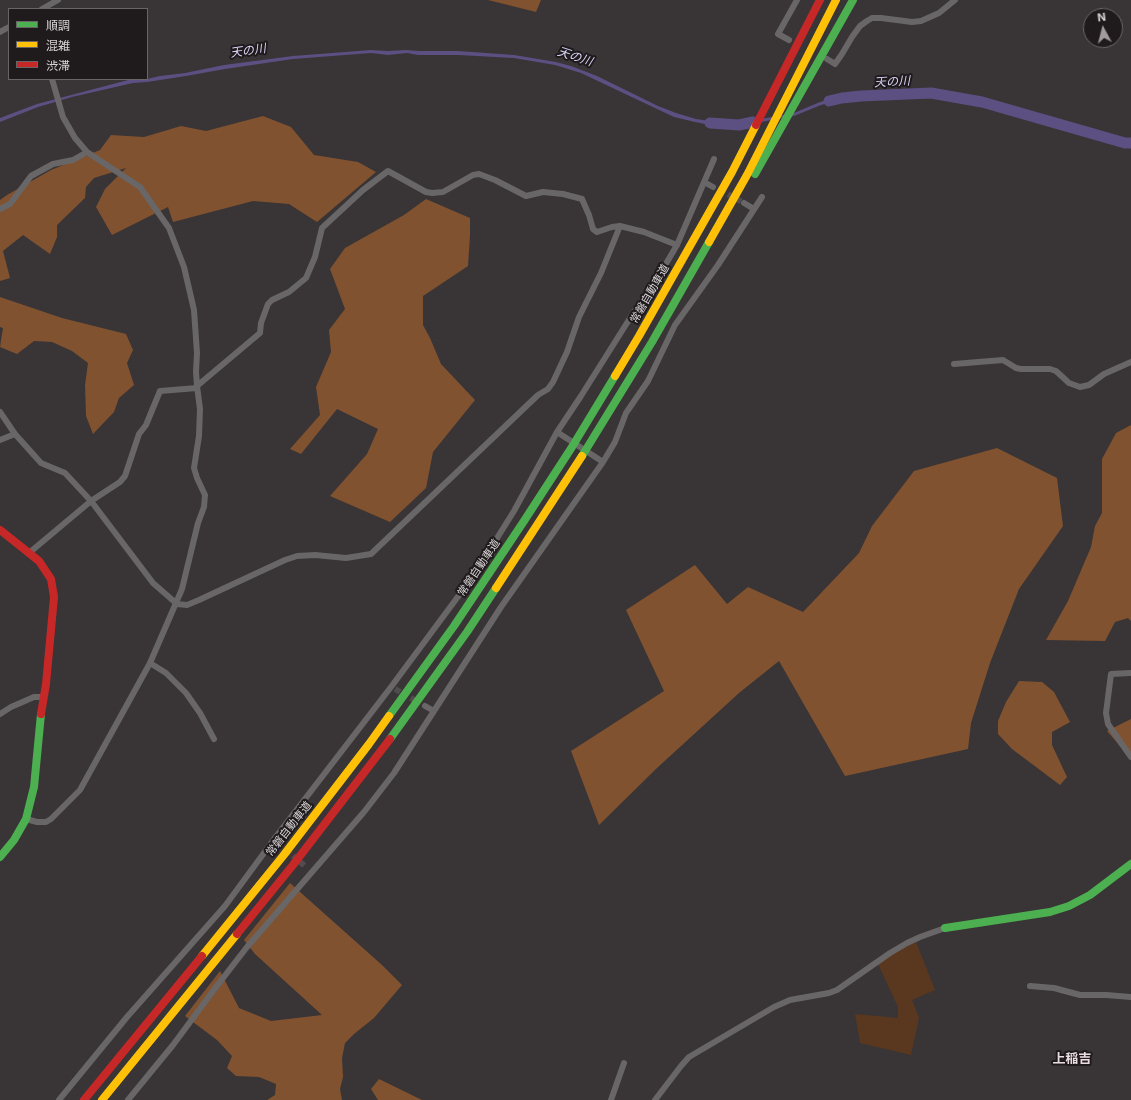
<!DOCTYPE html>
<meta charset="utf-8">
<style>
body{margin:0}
#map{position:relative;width:1131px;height:1100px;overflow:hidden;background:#393436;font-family:Inter,"Noto Sans JP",sans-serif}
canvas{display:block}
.legend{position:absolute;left:8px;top:8px;width:140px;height:72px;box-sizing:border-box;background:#1f1b1d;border:1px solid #696567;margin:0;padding:5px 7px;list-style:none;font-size:12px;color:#d9d3d5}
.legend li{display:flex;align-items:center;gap:8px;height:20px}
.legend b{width:20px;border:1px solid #696567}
.north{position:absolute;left:1083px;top:8px;width:40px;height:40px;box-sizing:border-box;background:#1f1b1d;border:1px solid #696567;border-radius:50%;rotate:353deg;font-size:11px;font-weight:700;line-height:16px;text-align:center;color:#d9d3d5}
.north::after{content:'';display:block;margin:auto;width:14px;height:18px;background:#a19b9d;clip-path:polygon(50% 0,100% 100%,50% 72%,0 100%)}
</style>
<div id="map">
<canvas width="1131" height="1100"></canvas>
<ul class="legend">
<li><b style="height:5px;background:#4caf50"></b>順調</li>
<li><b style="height:5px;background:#ffc107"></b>混雑</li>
<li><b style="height:5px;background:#c62828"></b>渋滞</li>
</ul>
<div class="north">N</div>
</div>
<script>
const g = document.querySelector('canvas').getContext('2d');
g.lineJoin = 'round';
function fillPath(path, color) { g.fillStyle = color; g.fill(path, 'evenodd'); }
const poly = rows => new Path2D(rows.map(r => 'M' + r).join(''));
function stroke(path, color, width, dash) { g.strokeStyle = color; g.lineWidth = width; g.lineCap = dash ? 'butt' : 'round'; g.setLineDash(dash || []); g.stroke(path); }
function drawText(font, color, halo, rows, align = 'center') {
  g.font = font + ' Inter,"Noto Sans JP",sans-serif'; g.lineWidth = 4; g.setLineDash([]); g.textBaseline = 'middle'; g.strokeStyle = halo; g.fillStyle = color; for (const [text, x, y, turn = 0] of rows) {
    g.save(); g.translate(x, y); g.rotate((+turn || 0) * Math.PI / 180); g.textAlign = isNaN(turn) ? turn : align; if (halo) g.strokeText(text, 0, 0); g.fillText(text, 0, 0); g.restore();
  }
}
fillPath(poly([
 [916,942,935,990,912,1000,919,1018,911,1055,860,1043,855,1014,898,1018,898,1007,878,964,893,953]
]), '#5a381f');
fillPath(poly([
 [488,0,541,0,536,12],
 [263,116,291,127,314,155,358,162,376,172,317,222,289,204,253,201,173,222,168,207,112,235,96,207,105,189,126,168,94,178,86,187,85,198,57,225,57,237,50,254,23,235,3,251,10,278,0,281,0,200,7,195,51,170,100,150,111,135,144,137,181,126,206,131],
 [426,199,470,218,470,235,468,266,423,296,423,325,430,338,441,364,475,400,433,452,426,488,390,522,330,496,367,454,378,429,337,409,301,454,290,449,320,415,316,387,331,352,329,330,345,309,330,269,345,248,404,215],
 [0,297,62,318,126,334,133,350,127,363,134,385,119,398,114,412,93,434,86,416,85,385,88,363,72,351,52,342,34,341,17,354,0,347,3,328,0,327],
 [1131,425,1131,621,1128,618,1115,622,1105,641,1046,640,1068,601,1091,547,1095,526,1102,513,1102,459,1116,433],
 [997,448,1057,478,1063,526,1019,589,990,663,971,723,968,749,845,776,779,661,739,693,657,768,599,825,571,751,664,691,626,610,695,565,727,604,748,587,803,612,859,553,872,526,914,471],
 [1019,681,1042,682,1054,692,1070,722,1052,732,1052,745,1067,777,1060,785,1012,749,998,734,998,721,1006,702],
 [1131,719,1131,759,1107,731],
 [290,883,382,965,402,985,374,1018,354,1034,345,1043,342,1058,343,1077,340,1089,342,1100,267,1100,275,1095,276,1084,259,1077,236,1076,227,1068,232,1056,217,1040,185,1016,220,971,239,1008,271,1021,322,1015,255,954,244,940],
 [379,1079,422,1100,378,1100,371,1089]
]), '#80522f');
fillPath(poly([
 [371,50,388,51,406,50,419,51,458,51,514,55,556,62,571,66,597,76,658,106,676,113,696,119,725,123,725,126,710,125,695,122,674,117,581,73,555,65,514,58,458,55,418,55,407,53,388,55,371,53,293,59,225,69,186,76,147,82,133,83,72,97,38,107,0,122,0,118,37,104,132,79,147,79,160,76,185,73,224,65,293,56],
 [842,96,842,99,821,105,794,116,739,126,739,123,794,113,820,102]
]), '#5c4f82');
stroke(poly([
 [829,101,842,98,861,96,931,93,982,102,1125,143,1131,143],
 [710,123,739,125,753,122]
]), '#5c4f82', 11);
stroke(poly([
 [720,190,744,203],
 [395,689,418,702],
 [286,850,306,867]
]), '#514c4e', 6, [6, 3]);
stroke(poly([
 [42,9,58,0],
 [0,32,9,27],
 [789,40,778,34,797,0],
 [827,59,835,64,842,54,852,37,860,26,867,21,872,18,881,18,912,22,921,21,939,13,955,0],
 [704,182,713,187],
 [744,203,754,209],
 [0,209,10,204,31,176,53,164,73,160,87,152],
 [954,364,1003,360,1016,368,1021,369,1050,369,1056,371,1069,383,1080,387,1089,385,1104,374,1131,362],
 [197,386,260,333,261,323,268,304,272,300,289,292,306,278,315,257,322,228,363,190,388,171,426,192,432,193,443,192,473,175,479,174,495,180,526,196,543,192,563,194,582,199,589,215,593,229,597,232,612,227,620,226,644,232,677,245],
 [0,412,15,434],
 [557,432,603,462],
 [0,440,15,434,41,463,65,473,91,501,153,583,177,604,187,605,199,600,285,560,297,556,315,555,346,558,371,554,538,395,548,389,553,382,567,352,579,317,601,273,620,226],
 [29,553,91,501,120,482,125,476,139,434,146,425,160,391,197,388],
 [150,663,166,673,186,693,200,713,214,739],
 [1131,673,1111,674,1106,713,1108,724,1131,757],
 [425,706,434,711],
 [0,714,11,707,34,697,44,697],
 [26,819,37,822,46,822,51,819,80,790,150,663,182,589,198,523,204,507,205,495,197,478,194,468,199,436,200,409,197,386,196,372,197,353,194,310,184,267,169,228,140,187,87,152,75,138,63,117,52,79],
 [275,838,280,845],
 [1030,986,1054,988,1080,995,1106,995,1131,997],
 [59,1100,127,1017,225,906,275,838,391,687,474,575,514,511,557,432,581,396,632,315,657,279,677,245,714,159],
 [128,1100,173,1045,213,991,247,947,364,812,394,773,501,607,603,462,615,442,626,413,648,381,675,325,718,265,762,197],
 [611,1100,624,1063],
 [655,1100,681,1066,689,1057,774,1007,790,1000,829,993,837,990,890,953,907,943,920,937,945,928]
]), '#696667', 6);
stroke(poly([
 [755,174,853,0],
 [582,456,652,342,709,242],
 [389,716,454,626,524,521,572,447,615,376],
 [390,739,467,632,496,588],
 [0,857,14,840,26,819,34,787,41,714],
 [945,928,1050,912,1069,906,1090,895,1131,864]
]), '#4caf50', 8);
stroke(poly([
 [709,242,747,175,836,0],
 [615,376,639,336,732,172,756,125],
 [496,588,582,456],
 [202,956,283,856,369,744,389,716],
 [102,1100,237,934]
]), '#ffc107', 8);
stroke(poly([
 [756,125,820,0],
 [0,530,39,561,51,579,54,597,46,684,41,714],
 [237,934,293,865,390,739],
 [84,1100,202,956]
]), '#c62828', 8);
drawText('11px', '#d9d3d5', '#1f1b1d', [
 ["常磐自動車道",650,294,-60],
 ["常磐自動車道",479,568,-56],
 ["常磐自動車道",289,829,-52]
]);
drawText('italic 12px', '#dbd5f7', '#1f1b1d', [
 ["天の川",248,51,-8],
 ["天の川",575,57,18],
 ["天の川",892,82,-3]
]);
drawText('bold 13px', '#e9dce0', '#1f1b1d', [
 ["上稲吉",1072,1059]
]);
</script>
